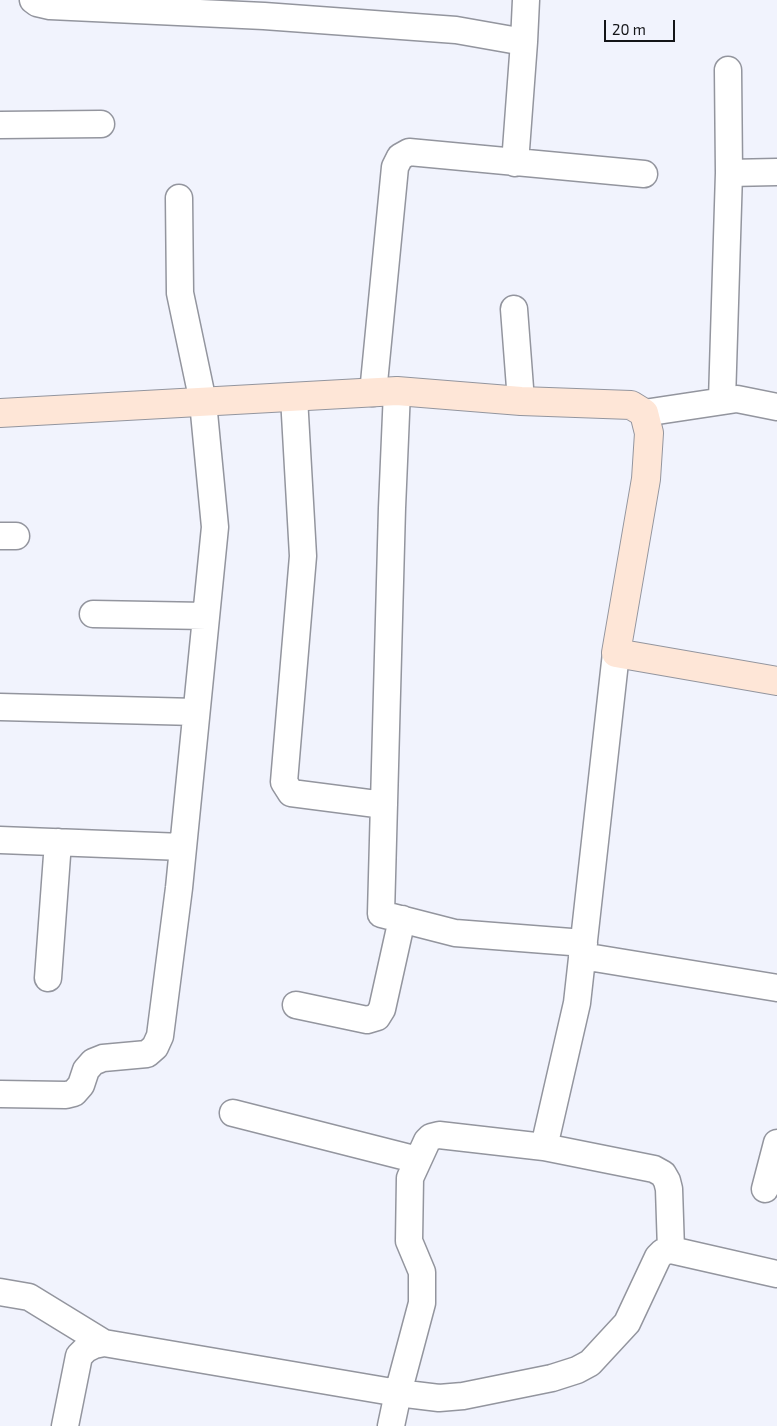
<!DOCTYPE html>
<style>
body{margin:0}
#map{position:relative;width:777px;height:1426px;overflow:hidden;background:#f1f3fd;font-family:"Exo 2",sans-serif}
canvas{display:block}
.scale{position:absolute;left:604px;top:20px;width:71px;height:22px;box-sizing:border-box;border:2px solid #141518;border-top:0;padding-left:6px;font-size:15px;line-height:18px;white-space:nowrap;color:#141518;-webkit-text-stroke:4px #f1f3fd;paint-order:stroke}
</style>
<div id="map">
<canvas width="777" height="1426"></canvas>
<div class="scale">20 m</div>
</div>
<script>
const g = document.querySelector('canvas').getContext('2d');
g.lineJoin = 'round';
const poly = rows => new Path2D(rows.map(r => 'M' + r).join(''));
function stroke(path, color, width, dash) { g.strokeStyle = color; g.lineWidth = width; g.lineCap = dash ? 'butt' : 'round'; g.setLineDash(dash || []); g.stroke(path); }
const street = poly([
 [33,0,37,3,50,6,264,16,456,30,524,42,515,163],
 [524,42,526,0],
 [0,125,101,124],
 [729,173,777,172],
 [514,309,521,401],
 [397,391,392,508,381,914,455,933,584,943],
 [373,393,395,167,400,157,409,152,644,174],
 [294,397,303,556,284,782,291,793,384,805],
 [722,400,729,173,728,70],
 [644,413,737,399,777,407],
 [0,536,16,536],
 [93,614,206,616],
 [0,707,196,712],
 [0,840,183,847],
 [582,956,777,988],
 [48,978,58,842],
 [296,1005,367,1020,377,1017,382,1009,402,919],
 [0,1094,66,1095,74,1093,81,1085,86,1070,93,1062,103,1058,147,1054,155,1047,160,1036,179,888,215,527,203,402,180,293,179,198],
 [233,1113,418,1160],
 [539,1146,654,1169,663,1174,667,1181,669,1189,671,1250],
 [765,1189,777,1143],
 [0,1292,29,1297,104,1343],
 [65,1426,79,1356,86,1349,94,1345,104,1343,398,1393,439,1398,463,1396,552,1378,577,1370,590,1363,627,1323,658,1257,663,1252,671,1250,777,1274],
 [391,1426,398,1393,422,1303,422,1272,409,1241,410,1178,427,1141,431,1137,439,1135,544,1147,577,1003,616,653]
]);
const secondary = poly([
 [0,413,397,391,521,401,631,405,644,413,649,433,646,479,616,653,777,681]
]);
stroke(street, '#93959e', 29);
stroke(secondary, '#93959e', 30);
stroke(street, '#fff', 26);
stroke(secondary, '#fee6d7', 28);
</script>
